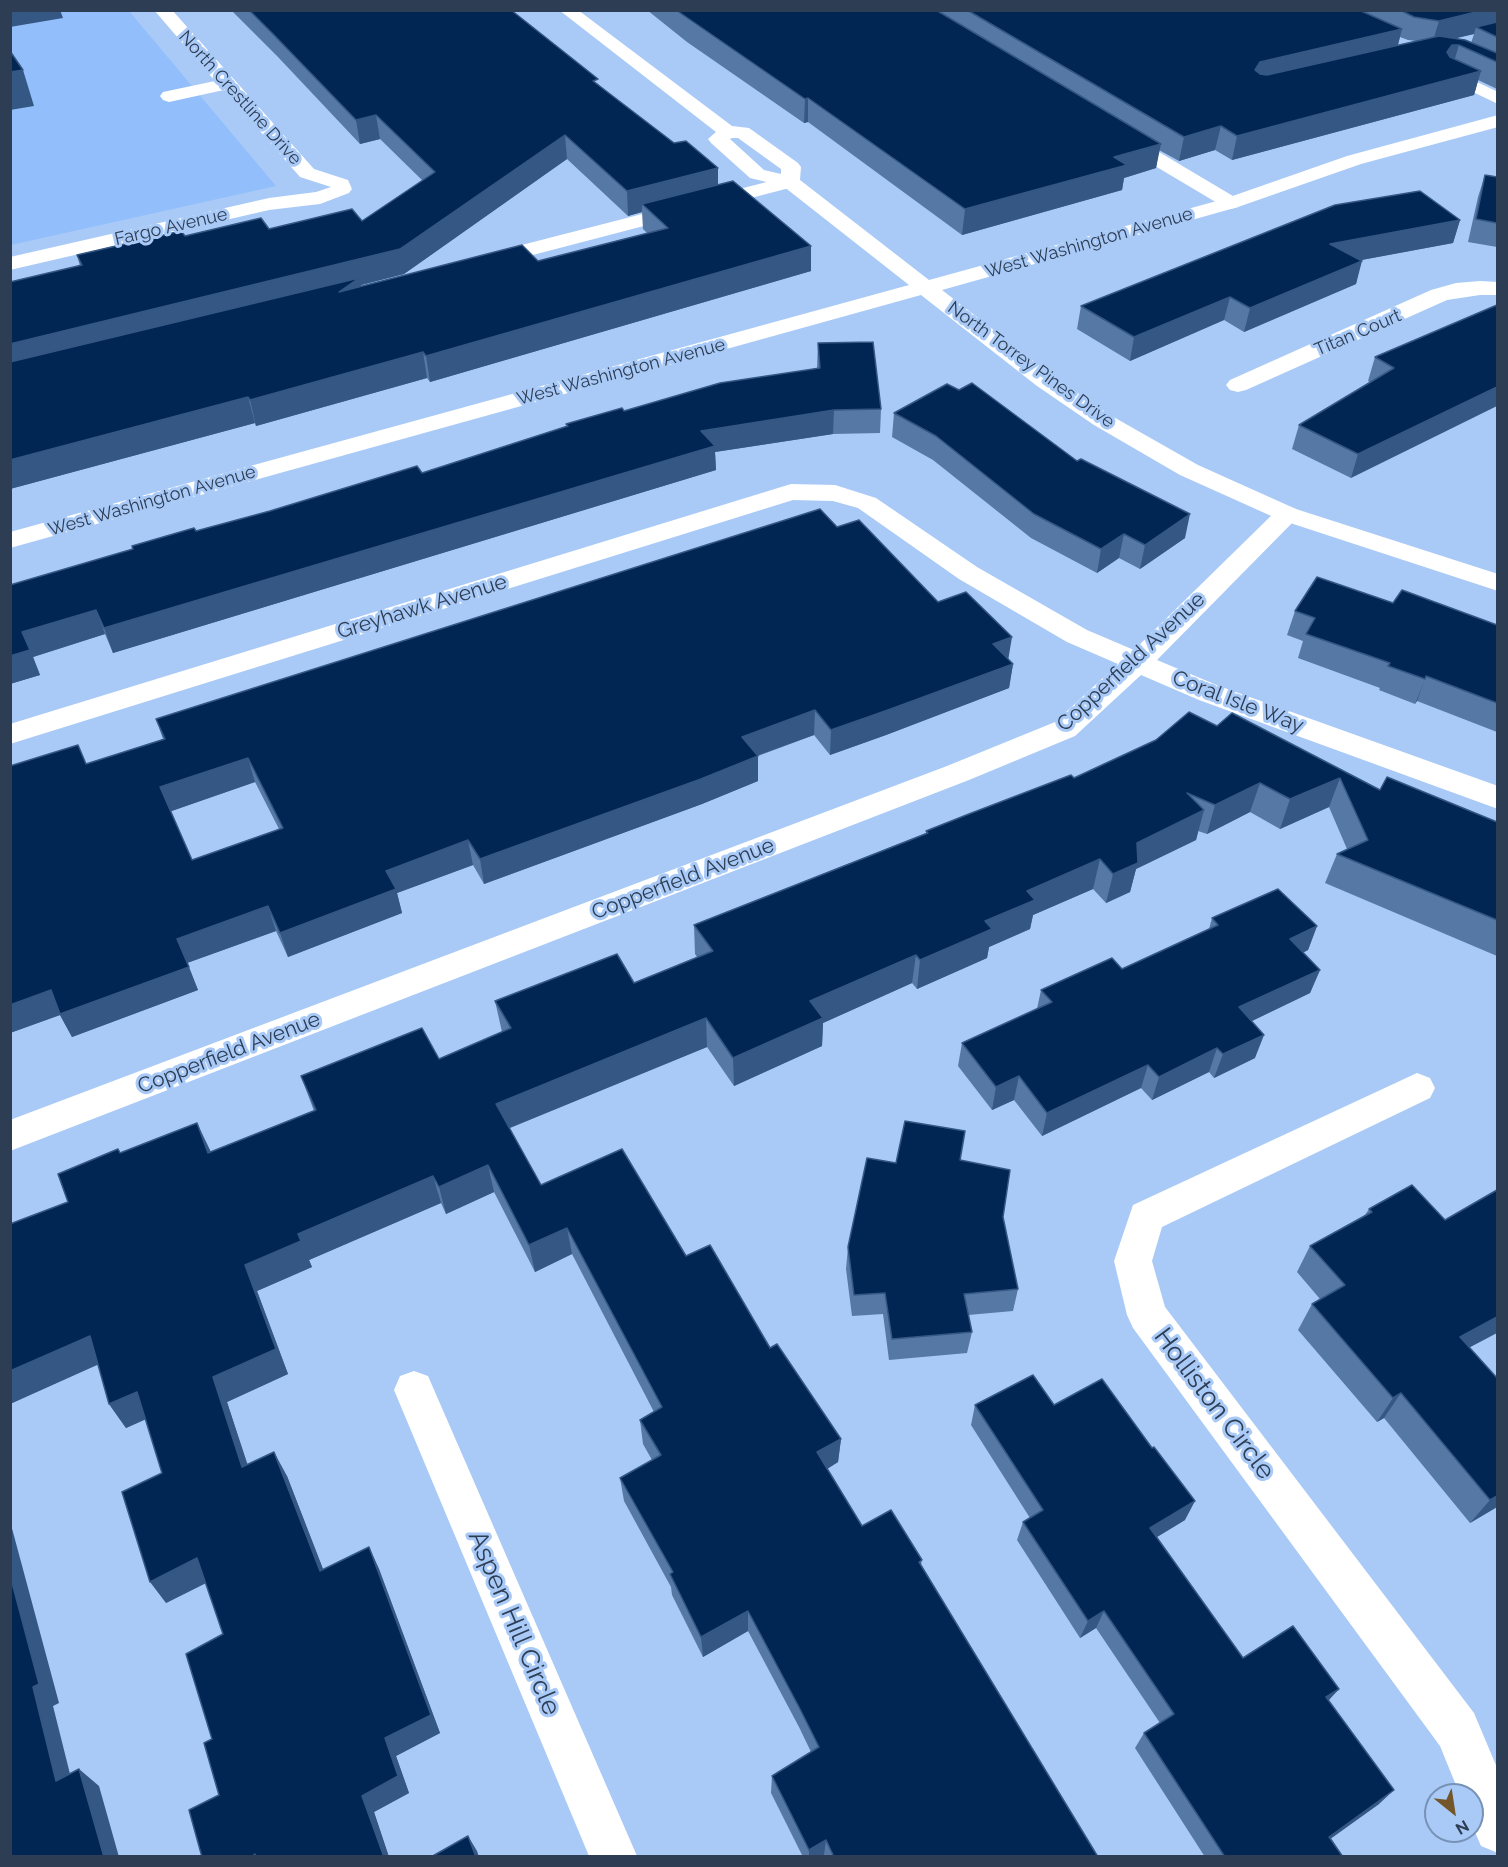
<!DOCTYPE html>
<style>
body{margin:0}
#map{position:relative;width:1508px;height:1867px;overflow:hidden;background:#a9caf7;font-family:Raleway,sans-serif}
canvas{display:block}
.frame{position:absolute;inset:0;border:12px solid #2d3d54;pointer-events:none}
.north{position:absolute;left:1424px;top:1783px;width:60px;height:60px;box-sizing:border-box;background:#a9caf7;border:2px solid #7792b6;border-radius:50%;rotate:150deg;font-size:16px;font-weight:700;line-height:24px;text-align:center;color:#2d3d54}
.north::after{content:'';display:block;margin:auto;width:21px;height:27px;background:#73562a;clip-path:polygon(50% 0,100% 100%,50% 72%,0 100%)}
</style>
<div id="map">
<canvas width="1508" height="1867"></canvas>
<div class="frame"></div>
<div class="north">N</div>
</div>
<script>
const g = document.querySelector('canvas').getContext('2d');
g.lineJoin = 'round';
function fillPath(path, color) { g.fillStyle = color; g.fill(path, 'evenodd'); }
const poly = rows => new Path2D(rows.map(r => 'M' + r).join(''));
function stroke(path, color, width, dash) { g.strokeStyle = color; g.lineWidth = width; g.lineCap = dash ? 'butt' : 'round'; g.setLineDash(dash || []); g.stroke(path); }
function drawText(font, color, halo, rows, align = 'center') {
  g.font = font + ' Raleway,sans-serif'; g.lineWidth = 6; g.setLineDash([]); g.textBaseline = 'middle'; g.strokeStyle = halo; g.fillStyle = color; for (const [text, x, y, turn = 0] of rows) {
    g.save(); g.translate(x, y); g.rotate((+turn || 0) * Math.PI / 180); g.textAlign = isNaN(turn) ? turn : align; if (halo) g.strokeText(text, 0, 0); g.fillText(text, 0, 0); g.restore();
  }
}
fillPath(poly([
 [10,11,129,11,276,186,11,245]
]), '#92bffc');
fillPath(poly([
 [154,10,172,10,314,169,348,180,352,189,349,193,320,204,269,210,10,270,10,257,269,198,316,192,331,187,300,177,224,90,169,102,163,100,160,96,163,92,215,81,154,10],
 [1435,62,1498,92,1498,104,1429,71,1426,67,1429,63,1435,62],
 [1120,131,1127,133,1238,199,1241,203,1238,207,1231,209,1224,207,1113,141,1110,137,1113,133,1120,131],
 [790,176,797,178,800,182,797,186,483,268,475,267,472,262,475,257,790,176],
 [1480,281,1498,282,1498,295,1480,295,1447,300,1246,390,1238,392,1230,390,1226,385,1230,380,1431,290,1456,283,1480,281],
 [791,484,835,485,876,498,977,567,1087,630,1134,650,1278,509,1287,506,1296,509,1300,514,1296,519,1157,660,1219,686,1498,786,1498,809,1199,700,1141,675,1075,736,969,780,10,1151,10,1120,947,766,1055,722,1118,664,1067,642,959,579,858,508,833,501,793,500,10,744,10,724,791,484],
 [1417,1073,1430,1078,1435,1088,1430,1098,1162,1227,1152,1261,1165,1307,1474,1713,1498,1770,1498,1853,1481,1846,1472,1825,1472,1795,1460,1795,1440,1746,1133,1328,1127,1315,1114,1261,1133,1205,1417,1073],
 [414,1371,428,1376,637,1856,589,1856,394,1390,400,1376,414,1371]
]), '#fff');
fillPath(poly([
 [559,10,578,10,732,126,749,128,798,163,801,167,800,180,929,280,1224,199,1347,156,1498,115,1498,127,1361,164,1238,207,942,290,1053,376,1110,415,1198,465,1296,509,1498,574,1498,591,1278,519,1180,475,1094,425,1037,386,921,295,10,548,10,532,909,285,783,186,750,178,711,143,708,139,716,132,559,10],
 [732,138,738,138,781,169,781,174,764,170,730,139,732,138]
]), '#fff');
fillPath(poly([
 [231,10,511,10,599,85,718,185,811,246,811,271,430,382,427,378,256,426,255,423,10,489,10,282,80,266,77,255,185,236,362,221,423,181,380,139,360,144,278,57],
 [567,159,628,216,642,212,643,229,647,233,538,261,361,286,361,285,404,274],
 [647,10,1497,10,1497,89,1478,80,1474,95,1232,160,1215,150,1179,161,1159,150,1156,168,1124,178,1122,190,962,235,808,122,804,123,687,42],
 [1474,34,1471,43,1455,38],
 [1400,37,1408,40,1416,41,1398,45],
 [1485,175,1497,177,1497,247,1468,242,1478,197],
 [1460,220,1453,243,1361,260,1356,284,1244,332,1224,320,1130,361,1077,329,1081,306],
 [1497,305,1351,478,1292,449,1299,425,1370,382,1368,381,1375,357],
 [818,343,881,409,880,433,833,434,715,452,716,470,113,653,105,634,33,657,40,675,10,684,10,585,196,531,422,473,567,426,566,424,817,368],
 [894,413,1077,461,1185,538,1140,569,1119,558,1097,573,1031,538,933,460,892,437],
 [837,527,938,602,1008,659,1013,664,1009,688,886,735,830,755,814,735,758,756,758,781,702,804,484,884,473,865,397,893,402,913,288,957,276,931,187,963,198,990,72,1037,60,1015,10,1033,10,766,86,764,163,739,156,719],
 [255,782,279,829,192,860,171,811],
 [1393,603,1497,625,1497,732,1417,701,1415,704,1379,690,1380,688,1298,658,1303,641,1287,635,1295,611],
 [1217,726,1380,790,1497,822,1497,956,1325,883,1337,854,1347,849,1329,807,1280,829,1250,812,1207,834,1198,831,1196,840,1136,869,1130,892,1106,903,1093,889,1033,915,1030,929,989,947,987,958,917,989,912,983,823,1023,822,1046,734,1086,707,1047,510,1128,541,1185,686,1256,770,1348,841,1439,838,1462,827,1469,862,1526,922,1560,921,1565,1098,1857,825,1857,824,1855,822,1857,803,1857,771,1793,772,1776,811,1752,799,1727,748,1631,703,1657,672,1595,671,1587,624,1501,620,1478,652,1460,643,1444,640,1420,654,1412,572,1254,535,1272,494,1192,446,1214,441,1203,309,1260,312,1267,257,1291,288,1374,227,1402,247,1465,287,1476,323,1570,369,1547,379,1569,440,1733,396,1756,409,1793,374,1812,389,1857,202,1857,219,1795,212,1739,223,1634,206,1583,166,1603,162,1473,146,1419,126,1428,109,1404,98,1364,10,1404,10,1224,68,1202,118,1149,120,1153,210,1152,314,1111,301,1076,439,1059,502,1032,495,1001,634,983,697,957,695,954,694,925,926,833,926,831],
 [1212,918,1317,926,1308,950,1303,953,1320,970,1310,993,1252,1021,1255,1058,1214,1078,1209,1072,1152,1100,1141,1088,1042,1136,1014,1100,992,1110,958,1066,962,1043,1037,1009,1041,990,1122,969,1209,929],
 [960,1160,1003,1217,1018,1289,1013,1311,968,1315,972,1332,967,1353,889,1360,883,1314,852,1316,846,1269,848,1247,896,1163],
 [1369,1209,1445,1220,1470,1348,1497,1378,1497,1507,1470,1523,1384,1418,1377,1422,1298,1330,1312,1304,1320,1299,1297,1272,1310,1246,1365,1215],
 [975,1405,1054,1405,1185,1520,1157,1537,1243,1658,1339,1689,1329,1700,1379,1804,1331,1838,1343,1857,1205,1857,1135,1748,1144,1733,1160,1723,1096,1628,1080,1638,1017,1540,1023,1522,1030,1518,971,1425]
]), '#5678a5');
fillPath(poly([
 [10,10,60,10,63,18,10,27],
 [1484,10,1497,10,1497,29,1476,27,1474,34,1432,44,1439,21],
 [1402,29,1396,52,1254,86,1255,70,1260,62],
 [1452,45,1459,45,1452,68,1447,52],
 [23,70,34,106,10,110,10,72],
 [1481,71,1474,95,1232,160,1237,136],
 [808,98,808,122,804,123,805,99],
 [376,115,380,139,360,144,356,120],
 [1221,126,1215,150,1179,161,1184,137],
 [565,135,567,159,404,274,361,285,364,303,10,373,10,344,400,249],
 [1161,144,1156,168,1124,178,1122,190,962,235,965,209,1114,157],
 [718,168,718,192,642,204,642,212,628,216,627,191],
 [1460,220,1453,243,1324,267,1330,244],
 [811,246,811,271,430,382,426,356],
 [1362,261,1356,284,1244,332,1250,308],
 [1230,297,1224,320,1130,361,1134,337],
 [423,352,427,378,256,426,250,400],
 [1497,386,1497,406,1351,478,1358,454],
 [248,397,255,423,10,489,10,460],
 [834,410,833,434,715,452,716,470,113,653,104,628,701,431],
 [1190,514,1185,538,1140,569,1145,545],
 [1124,534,1119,558,1097,573,1101,549],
 [96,610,105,634,33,657,40,675,10,684,10,656,22,632],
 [1012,637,1008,661,993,644],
 [1013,664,1009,688,886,735,830,755,831,730],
 [1426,676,1417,701,1415,704,1425,679],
 [815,710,814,735,742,761,742,737],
 [758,756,758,781,702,804,484,884,480,859],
 [248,758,255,782,169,812,160,787],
 [1340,778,1329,807,1280,829,1290,799],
 [1260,783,1250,812,1207,834,1215,805],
 [1204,810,1196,840,1136,869,1130,892,1106,903,1113,874,1137,843],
 [468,840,473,865,397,893,402,913,288,957,280,933,386,871],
 [1100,859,1093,889,1033,915,1030,929,989,947,987,958,917,989,920,960,985,921,1027,891],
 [268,906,276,931,187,963,177,939],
 [1317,926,1308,950,1281,963,1290,939],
 [916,955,912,983,823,1023,822,1046,734,1086,733,1058,810,1001],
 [189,967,198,990,72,1037,60,1015,10,1033,10,1005,51,990],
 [1320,970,1310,993,1231,1031,1239,1007],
 [706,1018,707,1047,502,1131,496,1104],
 [1264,1035,1255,1058,1214,1078,1223,1054],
 [1217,1048,1209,1072,1152,1100,1159,1077],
 [1148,1065,1141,1088,1042,1136,1047,1113],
 [1019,1076,1014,1100,992,1110,996,1087],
 [197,1123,210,1150,221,1181,208,1153],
 [488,1165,494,1192,446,1214,439,1187],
 [433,1176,441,1203,309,1260,298,1234],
 [567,1228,572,1254,535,1272,529,1245],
 [301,1241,312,1267,257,1291,288,1374,227,1402,256,1490,242,1467,213,1377,245,1265],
 [1497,1317,1497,1333,1442,1362,1460,1337],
 [90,1336,106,1361,10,1404,10,1371],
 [137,1392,153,1416,126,1428,109,1404],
 [1401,1393,1384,1418,1377,1422,1393,1398],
 [841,1439,838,1462,816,1476,817,1452],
 [274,1452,287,1476,332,1592,320,1571],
 [1497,1496,1497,1507,1470,1523,1490,1500],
 [1195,1501,1185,1520,1142,1546,1150,1528],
 [10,1521,59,1703,53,1706,76,1798,56,1781,33,1687,10,1575],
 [369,1547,379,1569,440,1733,396,1756,409,1793,374,1812,389,1857,384,1857,362,1796],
 [197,1558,212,1580,166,1603,150,1582],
 [748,1611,748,1631,703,1657,701,1637],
 [1104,1611,1096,1628,1080,1638,1088,1621],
 [1339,1689,1325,1704,1326,1697],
 [79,1769,99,1786,119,1857,104,1857],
 [1394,1790,1379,1804,1315,1850,1329,1837],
 [468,1836,477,1851,479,1857,476,1857],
 [826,1840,824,1855,822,1857,809,1857,809,1850]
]), '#345784');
const building = poly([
 [249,10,511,10,598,79,593,81,674,143,686,141,718,168,627,191,565,135,400,249,10,344,10,282,82,265,77,255,181,231,185,236,261,218,269,229,352,209,362,221,435,172,376,115,356,120,273,34,249,10],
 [676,10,936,10,1161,144,1114,157,1127,165,965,209,808,98,805,99,676,10],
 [967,10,1359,10,1402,29,1260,62,1255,70,1260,74,1267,75,1439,36,1465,40,1497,53,1497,62,1459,45,1452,45,1447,52,1450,57,1481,71,1237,136,1221,126,1184,137,967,10],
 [1400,10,1484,10,1439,21,1414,17,1400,10],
 [1497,22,1497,37,1476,27,1497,22],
 [10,51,23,70,10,72,10,51],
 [1485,175,1497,177,1497,223,1476,219,1485,175],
 [733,181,811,246,426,356,423,352,250,400,248,397,10,460,10,362,359,278,339,292,522,245,538,261,668,228,642,204,733,181],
 [1420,191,1460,220,1330,244,1362,261,1250,308,1230,297,1134,337,1081,306,1335,205,1420,191],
 [1497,305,1497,387,1358,454,1299,425,1394,368,1375,357,1497,305],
 [873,342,881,409,834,410,701,431,715,446,104,628,96,610,22,632,30,650,10,656,10,585,133,549,132,546,194,528,196,531,270,511,417,466,422,473,568,426,566,424,622,408,624,411,720,383,820,368,818,343,873,342],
 [972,383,1077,461,1081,459,1190,514,1145,545,1124,534,1101,549,1034,514,936,436,894,413,947,384,959,390,972,383],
 [820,509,837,527,859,520,938,602,966,592,1012,637,993,644,1013,664,888,710,831,730,815,710,742,737,758,756,701,779,480,859,468,840,386,871,396,889,280,933,268,906,177,939,189,967,60,1014,51,990,10,1005,10,766,78,745,86,764,165,739,156,719,820,509],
 [248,758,283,828,192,860,160,787,248,758],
 [1317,577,1393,603,1402,590,1497,625,1497,703,1426,676,1425,679,1388,666,1390,663,1306,634,1315,618,1295,611,1317,577],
 [1189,712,1217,726,1232,713,1380,790,1387,777,1497,822,1497,920,1337,854,1368,840,1340,778,1290,799,1260,783,1215,805,1187,793,1204,810,1137,843,1138,863,1113,874,1100,859,1027,891,1035,900,985,921,992,929,920,960,916,955,810,1001,823,1018,733,1058,706,1018,496,1104,541,1185,622,1149,686,1256,710,1245,770,1348,777,1344,841,1439,817,1452,862,1526,891,1510,922,1560,919,1562,1098,1857,834,1857,826,1840,809,1850,772,1776,819,1747,800,1709,748,1611,701,1637,670,1574,673,1572,620,1478,661,1455,640,1420,662,1407,567,1228,529,1245,488,1165,439,1187,433,1176,298,1234,301,1241,245,1265,276,1349,213,1377,242,1467,274,1452,320,1571,369,1547,431,1715,385,1738,398,1776,362,1796,384,1857,256,1857,255,1854,251,1857,202,1857,189,1810,219,1795,204,1743,212,1739,186,1654,223,1634,197,1558,150,1582,122,1492,162,1473,137,1392,109,1404,90,1336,10,1371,10,1224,68,1202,58,1174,118,1149,120,1153,197,1123,208,1153,316,1110,301,1076,422,1028,439,1059,511,1028,495,1001,617,954,634,983,713,951,694,925,928,833,926,831,969,814,1071,775,1074,778,1156,740,1189,712],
 [1278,889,1317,926,1290,939,1320,970,1239,1007,1264,1035,1223,1054,1217,1048,1159,1077,1148,1065,1047,1113,1019,1076,996,1087,962,1043,1052,1002,1041,990,1112,958,1122,969,1218,925,1212,918,1278,889],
 [905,1121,965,1131,960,1160,1010,1170,1003,1217,1018,1289,964,1294,972,1332,892,1339,885,1293,854,1295,848,1247,867,1158,896,1163,905,1121],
 [1412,1185,1445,1220,1497,1190,1497,1317,1460,1337,1497,1378,1497,1496,1490,1500,1401,1393,1393,1398,1312,1304,1345,1285,1310,1246,1372,1212,1369,1209,1412,1185],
 [1033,1375,1054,1405,1102,1379,1152,1448,1154,1447,1195,1501,1150,1528,1243,1658,1293,1626,1339,1689,1326,1697,1394,1790,1329,1837,1343,1857,1225,1857,1144,1733,1174,1714,1104,1611,1088,1621,1023,1522,1043,1510,975,1405,1033,1375],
 [10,1575,39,1684,33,1687,56,1781,79,1769,104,1857,10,1857,10,1575],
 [468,1836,476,1857,431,1857,468,1836]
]);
fillPath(building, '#022653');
stroke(building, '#345784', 1.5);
drawText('18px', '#2d3d54', '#a9caf7', [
 ["North Crestline Drive",240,98,48],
 ["Fargo Avenue",171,227,-13],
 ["West Washington Avenue",1089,243,-16],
 ["Titan Court",1358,333,-23],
 ["North Torrey Pines Drive",1031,365,36],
 ["West Washington Avenue",621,372,-15],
 ["West Washington Avenue",152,501,-16]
]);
drawText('21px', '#2d3d54', '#a9caf7', [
 ["Greyhawk Avenue",422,607,-17],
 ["Copperfield Avenue",1131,662,-43],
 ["Coral Isle Way",1238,702,21],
 ["Copperfield Avenue",683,879,-21],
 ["Copperfield Avenue",229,1053,-21]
]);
drawText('26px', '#2d3d54', '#a9caf7', [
 ["Holliston Circle",1214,1404,53],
 ["Aspen Hill Circle",514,1623,67]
]);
</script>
